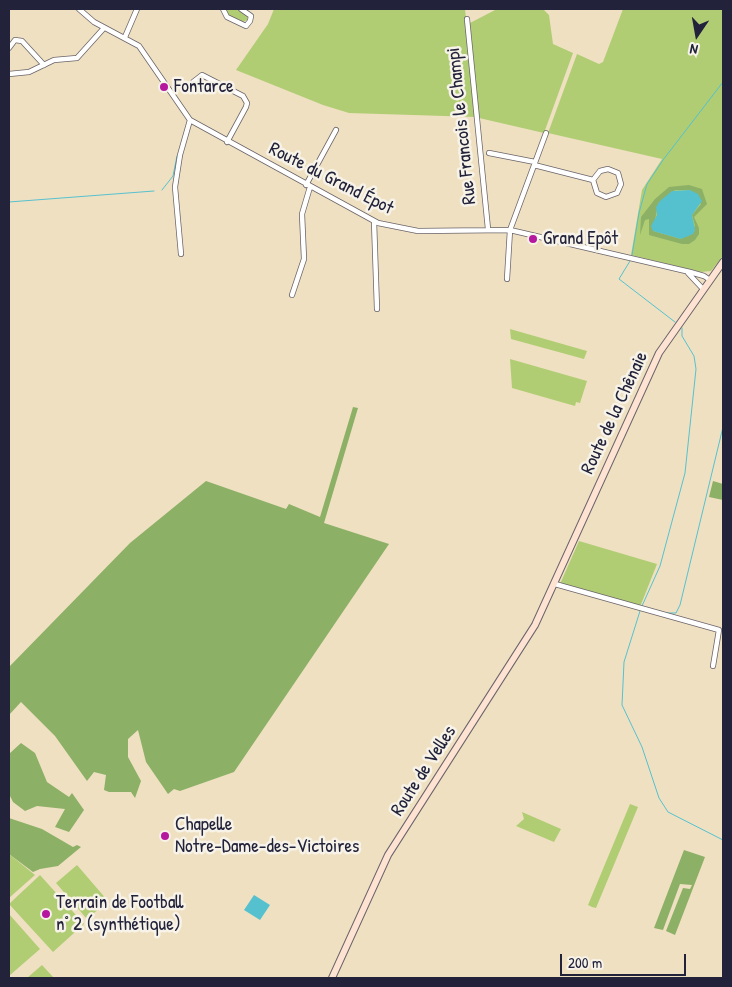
<!DOCTYPE html>
<meta charset="utf-8">
<style>
body{margin:0}
#map{position:relative;width:732px;height:987px;overflow:hidden;background:#efe0c1;font-family:"Patrick Hand",sans-serif}
canvas{display:block}
.frame{position:absolute;inset:0;border:10px solid #22223b;pointer-events:none}
.north{position:absolute;left:672px;top:10px;width:50px;height:50px;-webkit-text-stroke:4px #f7f3e8;paint-order:stroke;rotate:192deg;font-size:14px;font-weight:700;line-height:20px;text-align:center;color:#22223b}
.north::after{content:'';display:block;margin:auto;width:18px;height:22px;background:#22223b;clip-path:polygon(50% 0,100% 100%,50% 72%,0 100%)}
.scale{position:absolute;left:560px;top:954px;width:126px;height:22px;box-sizing:border-box;border:2px solid #22223b;border-top:0;padding-left:6px;font-size:15px;line-height:18px;white-space:nowrap;color:#22223b;-webkit-text-stroke:4px #f7f3e8;paint-order:stroke}
</style>
<div id="map">
<canvas width="732" height="987"></canvas>
<div class="frame"></div>
<div class="north">N</div>
<div class="scale">200 m</div>
</div>
<script>
const g = document.querySelector('canvas').getContext('2d');
g.lineJoin = 'round';
function fillPath(path, color) { g.fillStyle = color; g.fill(path, 'evenodd'); }
const poly = rows => new Path2D(rows.map(r => 'M' + r).join(''));
function stroke(path, color, width, dash) { g.strokeStyle = color; g.lineWidth = width; g.lineCap = dash ? 'butt' : 'round'; g.setLineDash(dash || []); g.stroke(path); }
function drawText(font, color, halo, rows, align = 'center') {
  g.font = font + ' "Patrick Hand",sans-serif'; g.lineWidth = 5; g.setLineDash([]); g.textBaseline = 'middle'; g.strokeStyle = halo; g.fillStyle = color; for (const [text, x, y, turn = 0] of rows) {
    g.save(); g.translate(x, y); g.rotate((+turn || 0) * Math.PI / 180); g.textAlign = isNaN(turn) ? turn : align; if (halo) g.strokeText(text, 0, 0); g.fillText(text, 0, 0); g.restore();
  }
}
fillPath(poly([
 [225,9,238,9,248,15,247,20,243,22,228,15],
 [274,9,465,9,476,117,349,113,323,105,236,70,268,24],
 [497,9,543,9,549,15,553,44,573,53,544,133,479,118,470,23],
 [623,9,723,9,723,256,711,271,701,272,631,255,642,190,662,159,548,133,577,54,599,64,603,62],
 [510,329,587,351,584,359,511,339],
 [510,359,587,381,580,403,576,402,575,406,512,388],
 [579,541,657,564,640,607,560,584],
 [630,804,638,807,596,908,592,907,588,905],
 [522,812,561,829,554,842,516,826,524,819],
 [9,854,35,875,9,898],
 [77,865,108,901,87,919,56,883],
 [40,875,84,924,53,952,9,904],
 [9,914,40,949,9,976],
 [42,965,54,978,27,978]
]), '#b0cd74');
fillPath(poly([
 [689,185,702,189,707,204,694,217,699,228,699,234,695,240,689,244,682,244,649,235,649,219,645,220,640,235,641,217,655,199,669,187],
 [675,190,690,190,701,204,692,215,695,226,681,239,653,231,658,204],
 [353,407,358,408,324,523,389,544,234,772,180,791,174,789,168,794,146,762,138,730,128,739,128,757,141,781,135,798,131,792,109,792,104,790,106,775,94,772,87,781,55,736,21,702,9,715,9,667,130,543,206,481,286,509,289,504,320,517],
 [713,481,723,484,723,500,709,497],
 [21,743,35,753,47,782,69,797,72,793,84,810,69,832,55,827,65,809,37,806,25,811,13,802,9,794,9,754],
 [9,818,42,829,73,847,77,845,81,847,58,866,40,869,33,872,9,854],
 [684,850,705,857,675,935,666,931,683,888,690,889,692,885,680,884,663,930,654,928]
]), '#8cb066');
fillPath(poly([
 [690,190,698,194,702,201,692,215,695,230,693,234,681,239,653,231,651,226,657,215,656,207,660,201,672,191],
 [254,895,270,905,260,920,244,910]
]), '#55c1cf');
stroke(poly([
 [162,190,173,176,177,156],
 [9,202,154,191],
 [632,255,639,213,647,184,663,160,723,82],
 [630,261,619,279,675,322],
 [642,606,660,566,685,473,696,369,694,356,682,336,682,328],
 [640,611,624,662,622,705,642,747,659,798,668,812,723,840],
 [667,613,676,613,680,605,723,427]
]), '#55c1cf', 1);
const minor = poly([
 [79,9,94,22,139,46,190,120,378,223,418,231,510,230,690,272,704,276,710,280],
 [223,9,227,17,246,26,250,21,251,16,241,9],
 [467,19,488,229],
 [125,37,137,9],
 [9,48,15,40,22,41,44,65],
 [9,74,29,72,54,60,77,58,104,28],
 [193,82,202,75,243,96,247,103,246,107,227,142],
 [489,153,535,162],
 [534,165,593,180,597,193,606,197,617,193,621,184,618,173,608,169,600,171,593,180],
 [306,185,336,130],
 [374,221,377,309],
 [181,254,175,187,180,155,190,120],
 [688,273,703,289],
 [507,279,510,230,546,133],
 [292,295,304,259,302,214,310,187],
 [555,584,719,630,713,666]
]);
const secondary = poly([
 [332,978,388,855,535,625,659,353,723,262]
]);
stroke(minor, '#6a646a', 6);
stroke(secondary, '#6a646a', 8);
stroke(minor, '#fff', 4.5);
stroke(secondary, '#fee3d2', 6);
for (const [x, y, r, color] of [
 [164,87,5,"#b5179e"],
 [533,239,5,"#b5179e"],
 [165,836,5,"#b5179e"],
 [46,914,5,"#b5179e"]
]) { const dot = new Path2D(); dot.arc(x, y, r, 0, 2 * Math.PI); g.fillStyle = color; g.fill(dot); stroke(dot, '#f7f3e8', 2); }
drawText('19px', '#22223b', '#f7f3e8', [
 ["Fontarce",174,87],
 ["Grand Epôt",543,239],
 ["Chapelle",175,825],
 ["Notre-Dame-des-Victoires",175,847],
 ["Terrain de Football",56,903],
 ["n° 2 (synthétique)",56,925]
], 'left');
drawText('19px', '#22223b', '#f7f3e8', [
 ["Rue Francois le Champi",462,126,-96],
 ["Route du Grand Épot",331,179,27],
 ["Route de la Chênaie",615,413,-65],
 ["Route de Velles",424,771,-57]
]);
</script>
